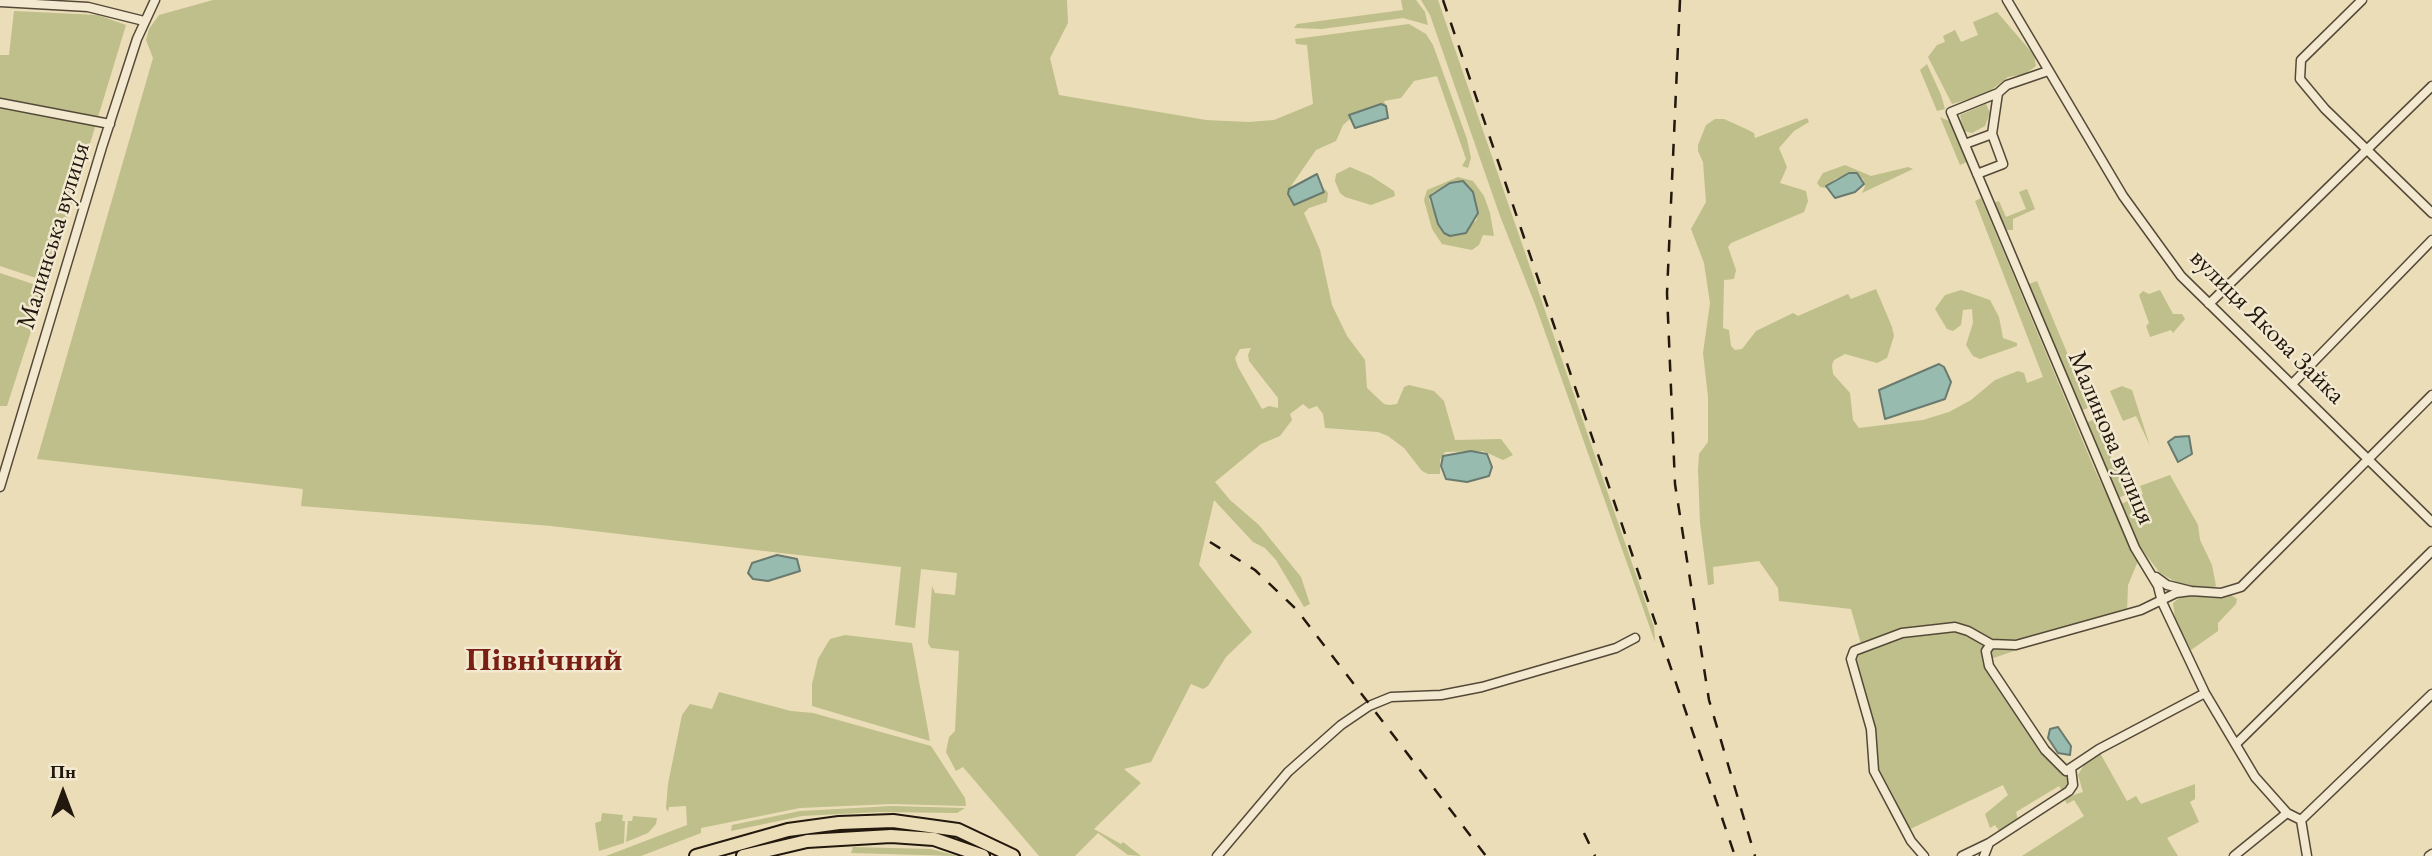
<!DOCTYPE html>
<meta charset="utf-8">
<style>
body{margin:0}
#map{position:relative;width:2432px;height:856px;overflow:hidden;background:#ebddb7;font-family:"EB Garamond",serif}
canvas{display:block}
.north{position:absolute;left:28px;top:758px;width:70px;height:70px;-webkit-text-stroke:5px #f2e9d0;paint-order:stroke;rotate:0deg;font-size:19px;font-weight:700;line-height:28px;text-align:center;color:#22180e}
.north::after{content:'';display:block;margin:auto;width:24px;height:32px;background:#22180e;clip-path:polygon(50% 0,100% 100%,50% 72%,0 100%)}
</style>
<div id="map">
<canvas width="2432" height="856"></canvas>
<div class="north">Пн</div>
</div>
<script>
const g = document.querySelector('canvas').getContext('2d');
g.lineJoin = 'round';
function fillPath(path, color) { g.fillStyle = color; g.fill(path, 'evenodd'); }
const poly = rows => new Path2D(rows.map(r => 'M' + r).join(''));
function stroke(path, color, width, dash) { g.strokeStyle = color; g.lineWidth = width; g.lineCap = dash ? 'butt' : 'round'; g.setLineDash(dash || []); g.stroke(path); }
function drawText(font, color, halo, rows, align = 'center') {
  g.font = font + ' "EB Garamond",serif'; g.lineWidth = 5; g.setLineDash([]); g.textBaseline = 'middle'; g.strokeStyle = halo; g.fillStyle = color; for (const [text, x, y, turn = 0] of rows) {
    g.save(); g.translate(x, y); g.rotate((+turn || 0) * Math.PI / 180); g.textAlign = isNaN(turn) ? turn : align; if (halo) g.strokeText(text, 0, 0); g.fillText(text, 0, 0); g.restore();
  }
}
fillPath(poly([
 [213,0,1067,0,1068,23,1050,58,1059,95,1206,120,1248,122,1274,120,1313,104,1307,45,1296,44,1295,39,1409,24,1426,34,1433,45,1467,139,1471,158,1468,168,1462,166,1466,159,1437,76,1414,81,1401,98,1384,101,1386,106,1384,104,1349,115,1350,119,1343,125,1336,141,1316,150,1289,189,1296,205,1324,192,1325,189,1328,193,1327,202,1309,208,1304,213,1320,250,1332,305,1347,336,1365,360,1367,388,1384,404,1389,405,1397,404,1404,387,1409,385,1434,391,1444,401,1455,440,1501,439,1513,455,1503,460,1483,451,1445,452,1440,460,1440,474,1428,474,1422,471,1404,448,1388,436,1378,432,1325,428,1323,414,1317,406,1309,409,1303,404,1290,414,1292,420,1280,436,1261,444,1215,482,1230,500,1259,525,1301,577,1310,604,1304,607,1276,560,1265,548,1253,542,1214,500,1199,565,1252,632,1226,657,1208,686,1203,689,1191,684,1151,762,1124,769,1141,783,1094,829,1121,844,1123,842,1141,856,1128,855,1098,833,1075,856,1039,856,963,767,956,771,946,752,949,737,955,731,959,651,931,648,928,643,932,586,935,593,955,595,957,573,921,569,915,628,895,625,901,567,551,526,301,506,303,489,37,459,153,58,146,40,149,29,159,15],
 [1251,348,1248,355,1249,361,1278,398,1278,408,1269,406,1262,409,1238,367,1235,358,1240,349],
 [1401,0,1416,0,1425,12,1428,25,1403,18,1322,29,1294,28,1297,24,1403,10],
 [1421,0,1438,0,1654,627,1655,642,1535,304,1500,216,1430,15],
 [14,11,98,15,126,25,48,282,0,266,0,55,9,55],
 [1997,12,2034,55,2036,66,2025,74,2008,77,1986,94,1952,104,1928,57,1937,45,1945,42,1943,36,1955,30,1961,42,1978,35,1973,22],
 [1927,64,1941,95,1945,109,1937,111,1920,70],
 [1986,104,1990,113,1985,126,1972,133,1964,131,1960,115],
 [1940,117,1951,122,1967,162,1960,165],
 [1807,118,1809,122,1794,131,1779,148,1787,167,1780,183,1806,191,1808,201,1804,212,1731,243,1728,247,1736,270,1734,279,1724,280,1723,328,1729,330,1731,346,1735,350,1742,349,1756,331,1793,313,1798,316,1848,294,1851,299,1876,289,1892,327,1894,336,1887,358,1877,363,1845,354,1834,360,1832,365,1833,374,1850,393,1853,420,1859,428,1923,420,1949,412,1971,400,1995,380,2018,371,2024,373,2027,383,2043,377,1975,201,1981,198,2094,468,2138,561,2128,585,2127,612,1982,662,2012,708,2069,781,2069,787,2063,792,2059,786,2016,812,2018,820,2000,832,1995,825,1990,828,1985,814,2008,795,2003,785,1906,831,1895,799,1878,767,1855,663,1861,644,1851,609,1779,601,1778,588,1759,561,1713,567,1714,584,1708,585,1700,523,1698,470,1699,454,1708,442,1708,397,1703,353,1710,303,1704,263,1691,229,1706,202,1703,162,1698,151,1698,145,1706,125,1715,119,1724,119,1744,128,1754,133,1755,138],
 [1845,165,1871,176,1908,167,1913,169,1862,193,1865,186,1863,179,1853,172,1835,179,1826,188,1820,187,1817,183,1823,173],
 [1350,167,1371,176,1394,191,1395,196,1371,205,1345,197,1340,193,1335,181,1336,174],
 [1458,177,1473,181,1484,196,1490,213,1494,236,1483,235,1479,245,1472,250,1442,244,1432,229,1424,200,1427,190],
 [1450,183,1473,192,1478,213,1476,221,1444,233,1429,200,1432,193],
 [2027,189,2035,209,2013,219,2013,230,2007,230,1993,203,1999,201,2006,217,2026,209,2019,192],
 [0,273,45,288,7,406,0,406],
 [2037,281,2089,405,2093,406,2080,411,2029,284],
 [1961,290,1990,300,1999,317,2003,338,2017,343,2017,346,1980,359,1973,356,1966,345,1973,323,1972,309,1963,310,1961,325,1953,331,1947,329,1935,309,1945,295],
 [2160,290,2173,314,2182,314,2185,319,2173,333,2171,330,2150,337,2146,326,2149,323,2139,295,2143,291,2149,294],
 [2122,386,2132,390,2150,446,2136,416,2123,421,2110,391],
 [2095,419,2126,491,2137,490,2116,499,2085,423],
 [2170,475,2198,525,2200,540,2212,565,2216,586,2211,589,2185,587,2160,573,2140,547,2119,505,2143,494,2140,486],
 [2196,594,2214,598,2231,595,2237,599,2236,604,2218,623,2218,631,2191,650,2175,619,2173,603,2182,596],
 [845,635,912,643,930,741,812,706,812,684,818,659,830,639],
 [719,692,791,711,813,713,931,746,965,798,966,806,892,804,800,808,701,828,701,833,641,856,606,856,687,825,686,806,669,807,668,812,666,808,668,784,682,715,690,704,712,709],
 [2100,753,2127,801,2136,796,2141,804,2195,784,2195,799,2190,802,2199,822,2167,838,2178,856,2022,856,2084,816,2074,800,2067,804,2064,798,2083,792,2078,775,2084,765],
 [892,806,965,808,957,813,879,812,802,816,731,831,732,825,800,811],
 [602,813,623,815,622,821,625,821,624,843,599,851,595,823,601,821],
 [633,816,657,818,656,824,648,833,626,842,628,821,632,821],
 [853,847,931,849,958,856,851,853]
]), '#bebf8a');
const water = poly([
 [1381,104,1386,106,1388,118,1355,128,1349,115,1381,104],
 [1849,173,1857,173,1864,184,1855,192,1835,198,1826,186,1849,173],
 [1317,174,1324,192,1294,205,1288,194,1289,189,1317,174],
 [1463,181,1473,192,1478,213,1466,233,1450,236,1444,233,1438,224,1430,196,1450,183,1463,181],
 [1939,364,1944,367,1951,382,1945,399,1885,419,1879,390,1939,364],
 [2189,436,2192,454,2178,462,2168,442,2175,437,2189,436],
 [1471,451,1487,454,1492,467,1489,476,1467,482,1446,479,1441,466,1443,456,1471,451],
 [777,555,797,559,800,571,768,581,753,579,748,573,752,563,777,555],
 [2058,727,2071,746,2070,755,2058,753,2048,738,2050,729,2058,727]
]);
fillPath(water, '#98bbb0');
stroke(water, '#697a6f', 2);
const minor = poly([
 [2007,0,2123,196,2181,276,2432,522],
 [2362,0,2301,60,2300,79,2325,109,2432,213],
 [0,2,88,7,144,21],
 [2048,71,2007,85,1998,93,1951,112,2135,548,2158,586,2162,602,2205,693,2255,777,2287,813,2301,820,2307,856],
 [0,103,110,124],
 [1965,144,1992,134],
 [1977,174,2003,164,1992,134,1998,93],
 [2209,304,2432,86],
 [2293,383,2432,240],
 [0,487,102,147,137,39,155,0],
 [2156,577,2167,585,2191,591,2221,593,2241,587,2432,395],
 [1991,644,1986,651,1989,666,2045,750,2066,771,2099,749,2205,693],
 [2236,744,2432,551],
 [2301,820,2432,694],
 [1217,856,1288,772,1341,725,1369,706,1391,697,1441,695,1482,687,1616,648,1635,638],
 [1924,856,1911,841,1874,771,1871,729,1851,659,1854,651,1902,633,1955,627,1968,631,1991,644,2016,645,2141,610,2176,593,2191,591],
 [1962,856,1989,843],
 [1984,856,1989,843,2069,791,2073,785,2071,768],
 [2234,856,2287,813],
 [2429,856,2432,854]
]);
const primary = poly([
 [696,856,788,830,839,823,893,821,958,830,1013,856],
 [743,856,807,841,891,836,934,839,983,856]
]);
stroke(minor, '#544938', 11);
stroke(primary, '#22180e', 16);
stroke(minor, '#f2e9d0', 8);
stroke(primary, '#ebddb7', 12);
stroke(poly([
 [1443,0,1735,856],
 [1680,0,1667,293,1675,484,1709,700,1755,856],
 [1210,542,1255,570,1297,610,1486,856],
 [1584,833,1595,856]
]), '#22180e', 2.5, [12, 12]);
drawText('26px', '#22180e', '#f2e9d0', [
 ["Малинська вулиця",54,236,-73],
 ["вулиця Якова Зайка",2267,327,45],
 ["Малинова вулиця",2111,438,67]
]);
drawText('bold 33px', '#7a1f14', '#f2e9d0', [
 ["Північний",544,661]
]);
</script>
